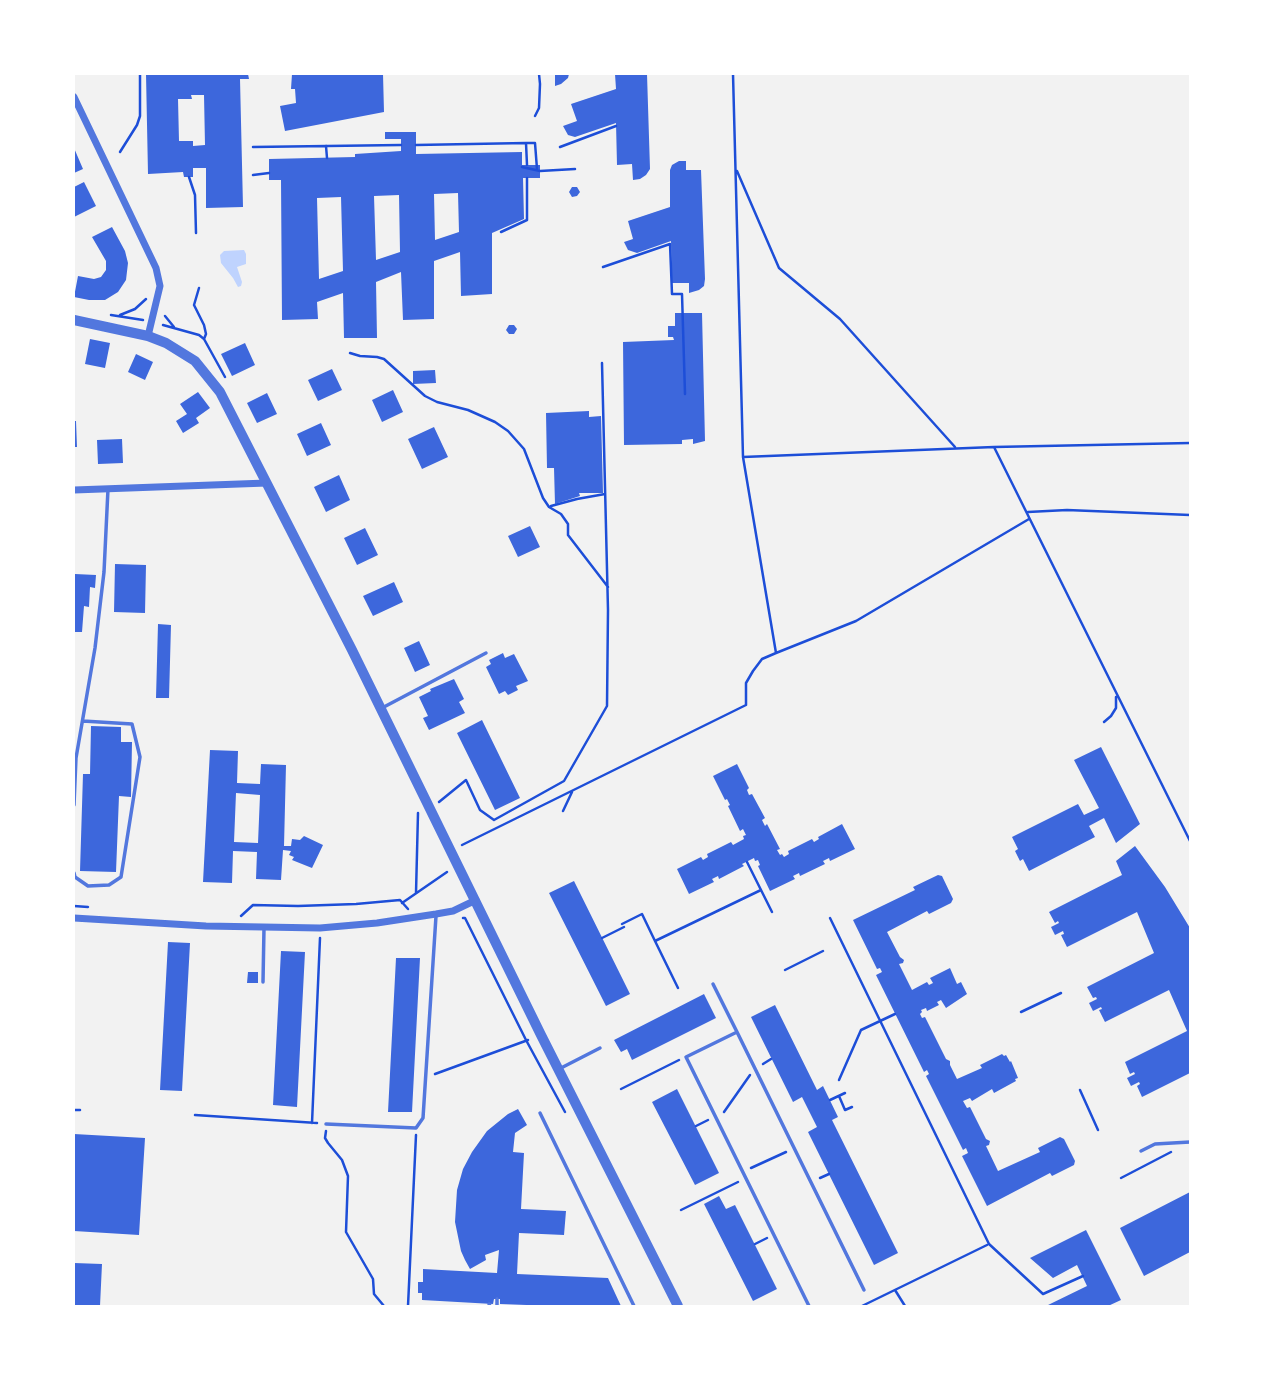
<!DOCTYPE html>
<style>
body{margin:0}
#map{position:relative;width:1264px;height:1380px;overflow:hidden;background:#f2f2f2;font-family:"PT Serif",serif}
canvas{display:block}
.frame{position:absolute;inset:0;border:75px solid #fff;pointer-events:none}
</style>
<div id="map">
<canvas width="1264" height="1380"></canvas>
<div class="frame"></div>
</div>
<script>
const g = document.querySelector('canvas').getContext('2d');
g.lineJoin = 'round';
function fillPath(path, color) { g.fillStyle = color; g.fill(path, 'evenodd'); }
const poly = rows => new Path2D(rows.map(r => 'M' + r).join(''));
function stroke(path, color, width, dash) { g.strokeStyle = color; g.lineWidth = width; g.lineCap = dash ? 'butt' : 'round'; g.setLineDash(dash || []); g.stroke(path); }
fillPath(poly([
 [224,251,244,250,246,254,246,264,237,267,242,282,241,286,238,287,233,278,221,263,220,255]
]), '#bfd3fe');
fillPath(poly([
 [146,74,248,74,249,79,240,79,243,207,206,208,206,168,193,168,193,177,184,177,183,172,148,174],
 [191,95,204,95,205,145,193,146,193,141,179,141,178,99,192,99],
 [292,74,383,74,384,112,285,131,280,106,296,103,295,89,291,89],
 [555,74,569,74,568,78,561,84,555,86],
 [615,74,647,74,650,169,646,175,640,179,633,180,632,164,617,165,616,123,575,137,568,135,563,126,577,121,571,104,616,89],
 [385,132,416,132,416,154,522,152,522,165,540,165,540,178,523,178,524,219,492,233,492,294,461,296,460,252,434,261,434,319,403,320,401,272,376,282,377,338,344,338,343,293,317,302,318,319,282,320,281,180,269,180,269,159,355,157,355,154,401,151,401,139,385,139],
 [458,193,459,232,435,240,434,194],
 [399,195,400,252,376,260,374,196],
 [341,197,343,271,319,279,317,198],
 [74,148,83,169,74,173],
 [679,161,686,161,686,170,701,170,705,279,704,286,699,290,689,293,689,283,672,283,671,241,637,253,628,250,624,242,633,239,628,221,670,207,670,170,672,165],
 [84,182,96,206,74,217,74,187],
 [572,187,577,187,580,192,577,196,572,197,569,192],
 [112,227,125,251,128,263,126,280,118,292,105,300,89,300,74,297,78,276,94,279,101,277,106,270,106,261,92,237],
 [675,313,702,313,705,441,693,444,693,439,682,440,682,444,624,445,623,342,674,340,673,337,668,337,668,326,675,326],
 [509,325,514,325,517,329,514,334,509,334,506,330],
 [90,339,110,343,105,368,85,364],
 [245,343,255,365,232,376,221,354],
 [136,354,153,362,145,380,128,372],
 [332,369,342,390,318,401,308,380],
 [435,370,436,383,413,384,413,371],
 [393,390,403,412,382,422,372,400],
 [198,392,210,408,196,418,199,423,183,433,176,421,187,414,180,404],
 [267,393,277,414,257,423,247,403],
 [589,411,589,417,601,416,603,493,579,493,580,496,555,504,554,468,547,468,546,413],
 [74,421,76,421,77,447,74,447],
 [321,423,331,445,307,456,297,434],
 [434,427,448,457,422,469,408,439],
 [122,439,123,463,98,464,97,440],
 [339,475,350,500,326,512,314,487],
 [530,526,540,547,518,557,508,536],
 [365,528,378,555,357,565,344,538],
 [115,564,146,565,145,613,114,612],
 [75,574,96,575,95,588,90,587,89,607,84,606,82,632,74,632],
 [394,582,403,602,373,616,363,596],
 [158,624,171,625,169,698,156,698],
 [419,641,430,665,415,672,404,648],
 [503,653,505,658,514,654,528,681,516,686,518,690,508,695,505,691,499,694,486,667,491,664,489,660],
 [454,679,464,699,459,702,465,713,429,730,423,718,428,716,419,697,431,691,430,689],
 [482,720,520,798,495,810,457,733],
 [91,726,121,727,121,742,132,742,131,797,119,796,116,872,80,871,83,774,90,774],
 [1101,747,1140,824,1116,843,1104,818,1089,826,1095,837,1029,871,1023,859,1020,861,1015,851,1018,849,1012,837,1078,804,1084,815,1099,808,1074,760],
 [210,750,238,751,237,783,260,784,261,764,286,765,284,846,291,846,292,839,300,840,304,836,323,845,312,868,292,860,294,857,289,855,291,851,283,850,281,880,256,879,257,852,233,851,232,883,203,882],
 [236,793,260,795,258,843,234,842],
 [737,764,749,788,747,790,749,795,752,794,765,818,762,820,765,826,767,824,780,849,777,850,780,855,782,854,784,857,789,854,788,851,812,839,814,842,819,839,818,837,842,824,855,849,830,861,829,858,823,861,825,864,800,876,799,873,793,876,795,879,770,891,758,866,760,865,758,860,755,861,754,858,742,864,744,866,719,879,718,876,712,879,714,882,689,894,677,869,701,857,703,860,708,857,707,854,731,842,733,845,744,839,743,836,746,835,743,829,740,831,728,806,730,805,727,799,725,800,713,776],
 [1135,846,1165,887,1190,928,1190,1073,1142,1097,1137,1086,1140,1084,1139,1082,1131,1086,1127,1078,1135,1074,1134,1072,1130,1074,1125,1062,1187,1031,1169,990,1105,1022,1099,1010,1102,1009,1101,1007,1093,1011,1089,1003,1097,999,1096,997,1093,998,1087,987,1154,953,1137,912,1067,947,1061,935,1064,934,1063,931,1055,935,1051,927,1059,923,1058,921,1055,923,1049,912,1122,875,1116,861],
 [938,875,942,876,953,899,951,903,929,914,927,911,887,932,900,957,904,960,903,963,899,964,912,990,927,982,929,985,933,983,930,978,950,968,957,984,961,982,967,994,946,1008,941,1000,937,1002,939,1005,927,1011,926,1008,921,1010,922,1012,920,1014,922,1018,925,1017,946,1059,950,1061,950,1065,957,1079,982,1068,980,1065,1002,1054,1004,1056,1006,1055,1010,1062,1011,1061,1018,1078,1015,1079,1016,1081,994,1093,992,1089,972,1101,970,1098,963,1101,967,1108,970,1107,986,1139,990,1141,989,1145,986,1146,998,1171,1040,1152,1038,1148,1060,1137,1064,1139,1075,1161,1074,1165,1052,1176,1050,1173,987,1206,962,1156,968,1153,966,1148,963,1150,926,1076,929,1074,927,1070,924,1072,876,975,882,972,880,968,877,969,853,920,915,890,913,887],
 [574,881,630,994,606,1006,549,893],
 [168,942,190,943,182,1091,160,1090],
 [281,951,305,952,297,1107,273,1105],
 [396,958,420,958,412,1112,388,1112],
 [248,972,258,972,258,983,247,983],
 [704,994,716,1018,632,1060,627,1049,621,1052,614,1040],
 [775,1005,817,1090,823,1086,838,1117,832,1120,898,1253,874,1265,808,1132,817,1127,802,1097,793,1102,751,1017],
 [677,1089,719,1173,695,1185,652,1102],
 [518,1109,527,1125,515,1133,513,1152,524,1153,521,1209,566,1211,564,1235,519,1233,517,1274,608,1278,621,1306,553,1306,500,1304,500,1299,494,1299,493,1304,422,1300,422,1293,418,1293,418,1282,423,1282,423,1269,497,1273,499,1250,485,1255,486,1260,470,1269,465,1260,461,1251,455,1222,457,1190,463,1169,472,1152,487,1131,508,1114],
 [74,1134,145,1138,139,1235,74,1231],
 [1190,1192,1190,1252,1144,1276,1120,1228],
 [719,1196,726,1209,735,1205,777,1289,753,1301,704,1204],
 [1086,1230,1121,1300,1108,1306,1046,1306,1087,1286,1077,1265,1053,1278,1030,1258],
 [74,1263,102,1264,100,1306,74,1306]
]), '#3d67dc');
stroke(poly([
 [535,116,539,108,540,84,539,74],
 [526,143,535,143,537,169],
 [416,145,526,143,527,165],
 [326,146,327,158],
 [253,147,401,145],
 [560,147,616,126],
 [120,152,137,125,140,116,140,74],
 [522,167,540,171,575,169],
 [737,171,779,268,840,319,955,447],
 [253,175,269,173],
 [189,177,195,195,196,233],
 [501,232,527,220,527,178],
 [670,244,672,294,682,294,685,394],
 [603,267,670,244],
 [199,288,194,305,204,325,206,334,204,339],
 [111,315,143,320],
 [120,315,135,309,146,299],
 [165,316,174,327],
 [163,325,199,335,204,339,225,377],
 [350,353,360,356,377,357,384,359,425,396,437,402,468,410,495,422,508,431,524,449,543,498,549,507,561,514,568,524,568,535,608,587],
 [994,447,1190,841],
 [743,457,994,447,1190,443],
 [551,506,577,499,605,494],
 [1028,512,1067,510,1190,515],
 [776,653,856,621,1029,519],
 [1104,722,1111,716,1116,708,1116,697],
 [439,802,466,780,480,810,494,820,564,781,607,706,608,610,602,363],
 [563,811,572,792],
 [462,845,746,705,746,683,753,671,762,659,776,653,743,457,733,74],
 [747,862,772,912],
 [416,893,418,813],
 [402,903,447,872],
 [74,906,88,907],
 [241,916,253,905,298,906,356,904,400,900,408,909],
 [463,918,465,918,526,1040,565,1112],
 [830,918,989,1244,1043,1294,1083,1276],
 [622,924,642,914,655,941,761,890],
 [602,938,624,927],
 [655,941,678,988],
 [785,970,823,951],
 [1021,1012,1061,993],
 [763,1064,771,1059],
 [435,1074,528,1040],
 [839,1080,861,1030,895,1014],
 [621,1089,679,1060],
 [1080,1090,1098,1130],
 [839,1096,845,1110,852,1107],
 [830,1100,845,1093],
 [74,1110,80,1110],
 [724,1112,750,1075],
 [195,1115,317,1123],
 [312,1123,320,938],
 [696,1126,708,1120],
 [326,1131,325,1138,328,1143,342,1160,348,1176,346,1232,373,1279,374,1294,384,1306],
 [751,1168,786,1152],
 [820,1178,829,1174],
 [1121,1178,1171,1152],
 [681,1210,738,1182],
 [755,1244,767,1238],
 [895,1290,905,1306],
 [408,1306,416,1135],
 [862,1306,987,1245]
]), '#1d4ed8', 2.5);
stroke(poly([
 [382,708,486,653],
 [74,805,76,758,95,648,104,572,108,489],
 [74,873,75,877,88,886,109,885,121,877,140,757,132,724,83,721],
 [263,982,264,928],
 [713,984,737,1032,686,1057,809,1306],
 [737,1032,864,1290],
 [561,1068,600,1048],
 [540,1113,634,1306],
 [326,1124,416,1128,423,1118,436,916],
 [1141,1151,1155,1144,1190,1142],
 [497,1299,497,1306],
 [489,1304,490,1306]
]), '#5277de', 3.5);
stroke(poly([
 [74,97,156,268,160,286,148,336],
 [74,490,267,483],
 [74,918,206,926,320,928,377,923,436,914,453,911,476,900]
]), '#5277de', 7);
stroke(poly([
 [74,320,148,336,166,343,195,361,220,392,352,650,541,1035,678,1306]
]), '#5277de', 10);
</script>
